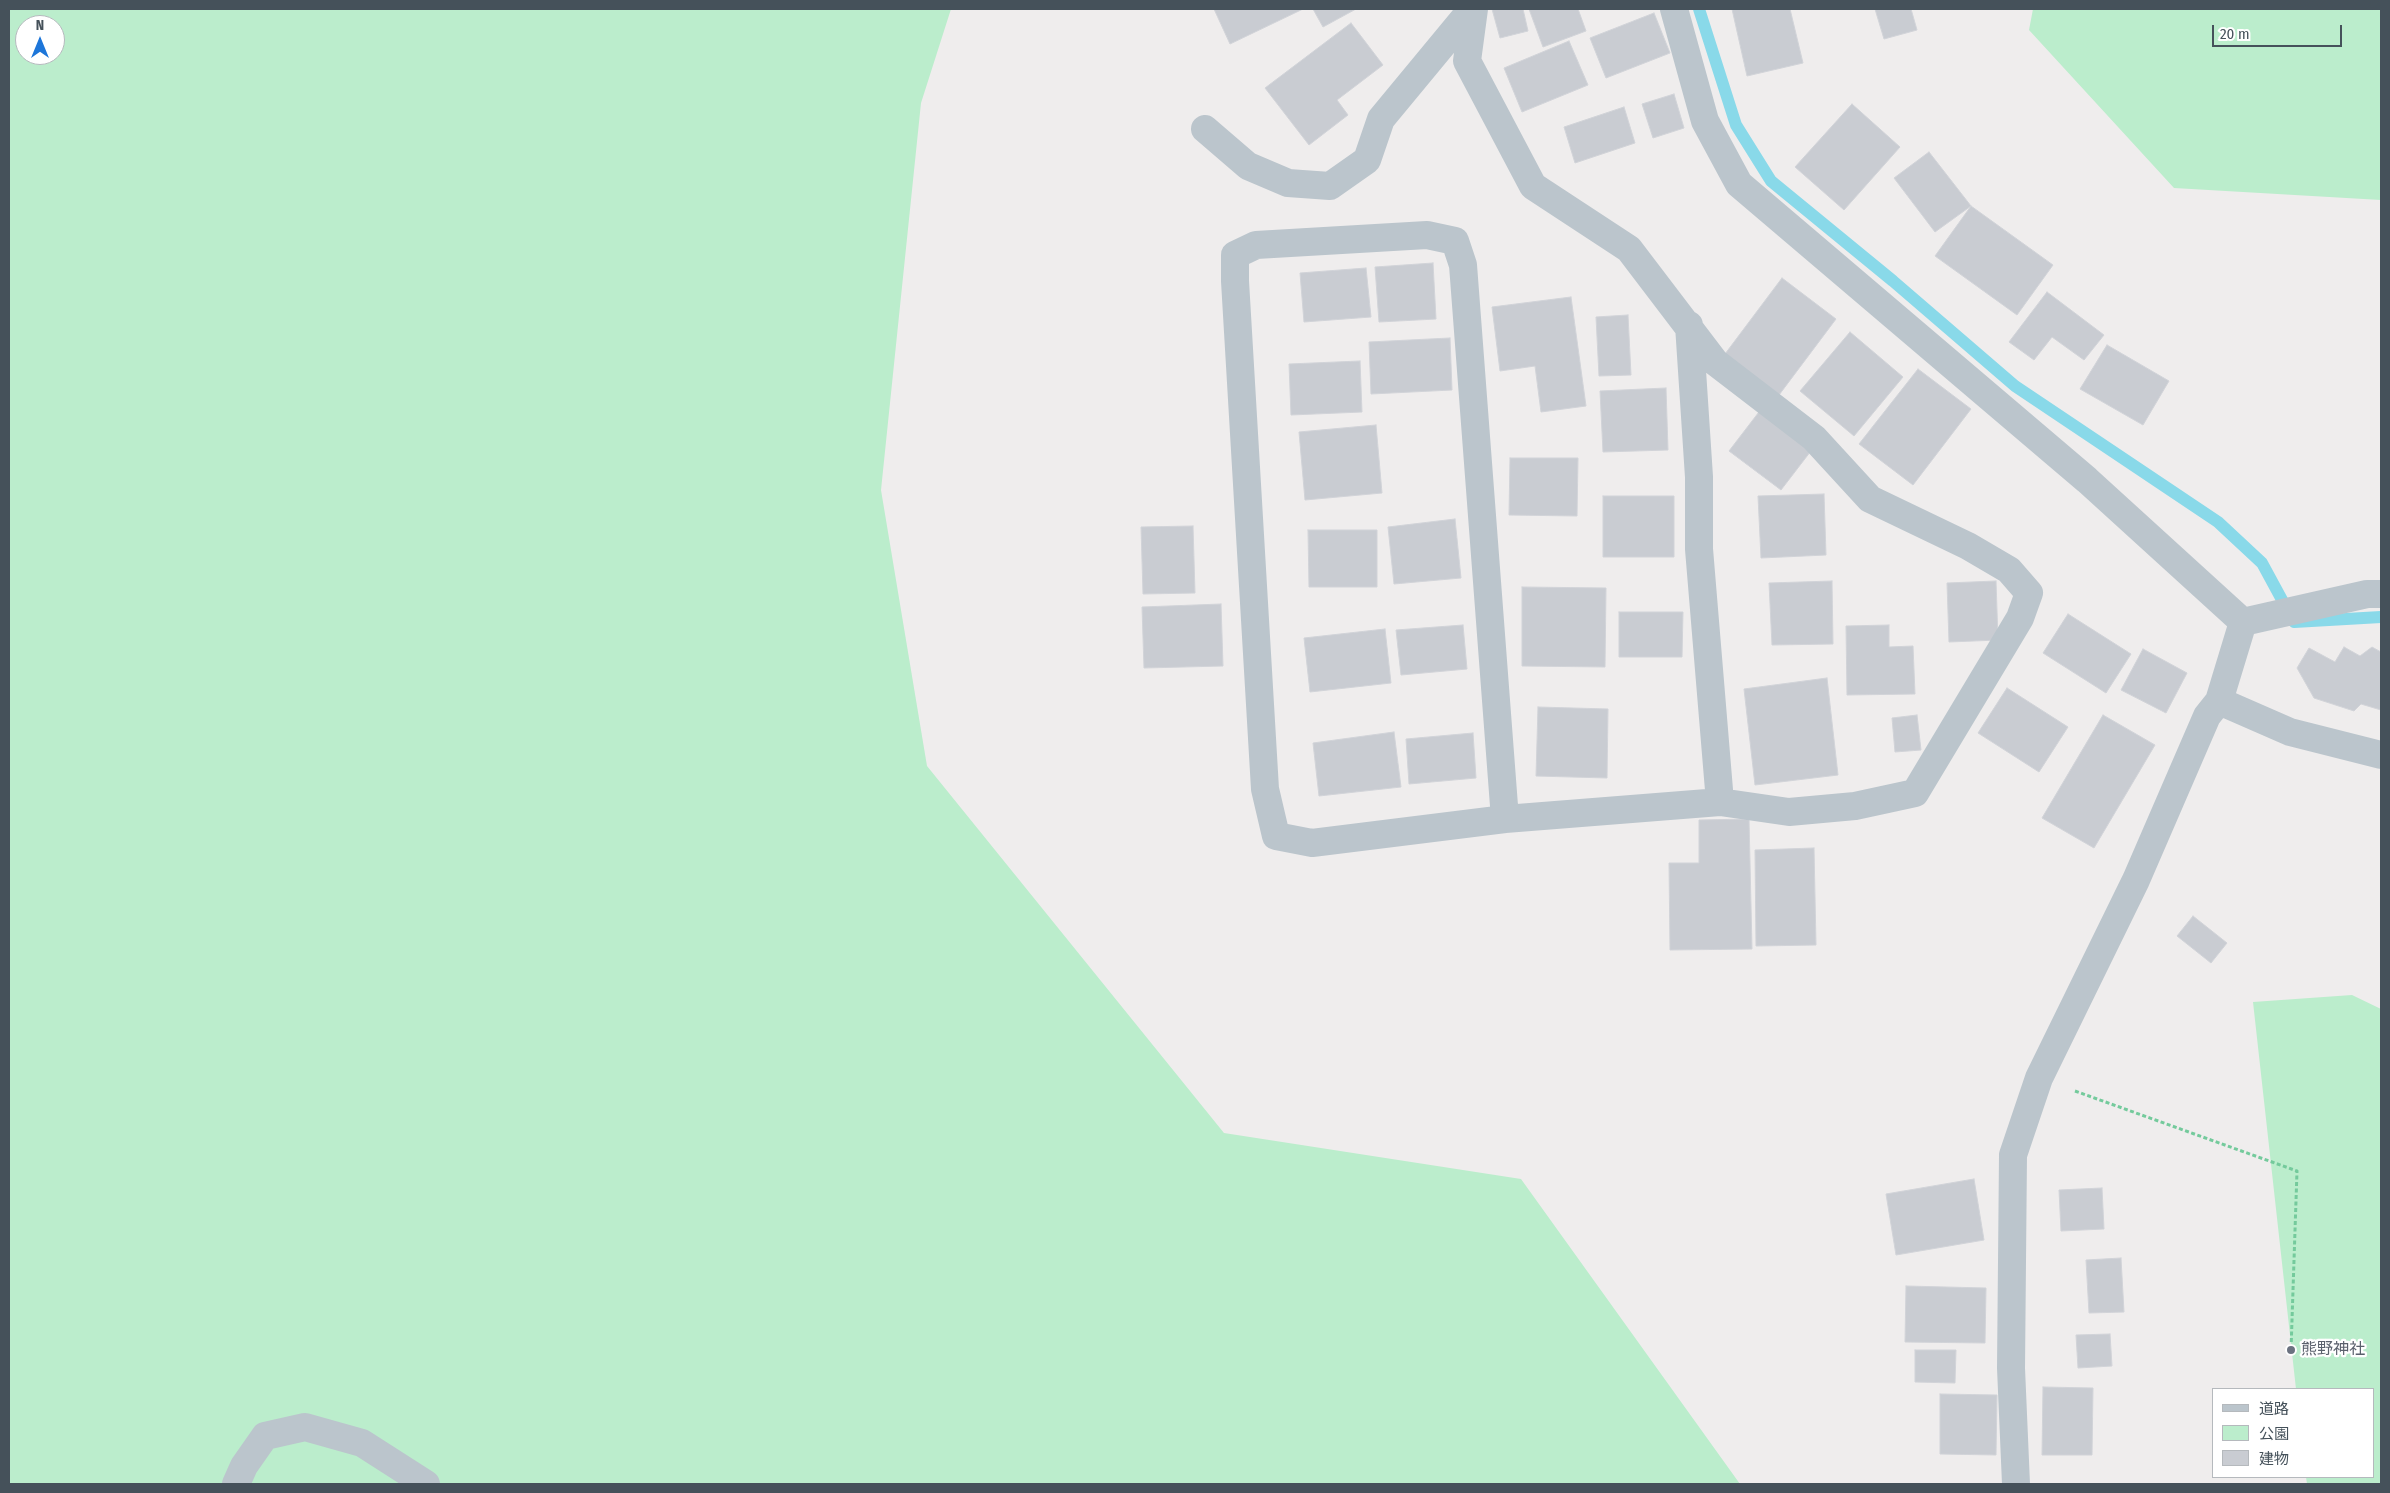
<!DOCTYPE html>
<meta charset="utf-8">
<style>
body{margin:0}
#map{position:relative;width:2390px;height:1493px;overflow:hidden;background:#efeded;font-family:"Fira Sans Condensed","Noto Sans JP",sans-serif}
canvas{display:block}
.frame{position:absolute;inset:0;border:10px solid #45515a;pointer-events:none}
.legend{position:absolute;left:2212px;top:1388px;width:162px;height:90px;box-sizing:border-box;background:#fff;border:1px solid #b5b9bd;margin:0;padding:6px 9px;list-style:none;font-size:15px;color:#45515a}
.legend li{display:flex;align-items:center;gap:10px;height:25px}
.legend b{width:25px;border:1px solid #b5b9bd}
.north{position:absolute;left:15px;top:15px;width:50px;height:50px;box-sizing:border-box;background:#fff;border:1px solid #b5b9bd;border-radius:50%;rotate:0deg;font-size:14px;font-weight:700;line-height:20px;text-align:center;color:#45515a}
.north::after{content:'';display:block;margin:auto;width:18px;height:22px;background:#1d76d9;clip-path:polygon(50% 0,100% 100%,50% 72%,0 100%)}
.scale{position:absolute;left:2212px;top:25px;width:130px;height:22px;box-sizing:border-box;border:2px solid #45515a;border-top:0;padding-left:6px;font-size:15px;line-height:18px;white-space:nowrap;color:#45515a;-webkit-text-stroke:4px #fff;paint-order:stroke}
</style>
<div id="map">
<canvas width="2390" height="1493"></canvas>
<div class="frame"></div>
<ul class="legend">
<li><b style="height:6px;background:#bbc5cc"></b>道路</li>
<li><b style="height:14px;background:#bbedcc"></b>公園</li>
<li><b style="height:14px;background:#c9ccd2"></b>建物</li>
</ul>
<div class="north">N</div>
<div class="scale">20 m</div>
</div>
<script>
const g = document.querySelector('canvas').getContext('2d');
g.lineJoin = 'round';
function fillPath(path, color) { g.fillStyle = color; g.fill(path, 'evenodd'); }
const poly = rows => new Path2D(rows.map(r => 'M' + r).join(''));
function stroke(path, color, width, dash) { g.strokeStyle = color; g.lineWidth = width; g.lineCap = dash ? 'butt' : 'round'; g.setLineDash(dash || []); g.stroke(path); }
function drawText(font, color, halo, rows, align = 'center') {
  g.font = font + ' "Fira Sans Condensed","Noto Sans JP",sans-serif'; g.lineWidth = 4.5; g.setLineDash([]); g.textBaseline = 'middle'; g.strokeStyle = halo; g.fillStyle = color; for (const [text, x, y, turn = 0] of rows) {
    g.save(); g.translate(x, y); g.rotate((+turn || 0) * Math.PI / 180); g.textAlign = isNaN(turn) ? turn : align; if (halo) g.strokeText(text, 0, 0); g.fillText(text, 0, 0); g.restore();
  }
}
fillPath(poly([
 [9,9,951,9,921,103,881,490,927,766,1224,1133,1521,1179,1740,1484,9,1484],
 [25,25,55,25,55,55,25,55],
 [2033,9,2381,9,2381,200,2174,188,2029,30],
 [2352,995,2381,1009,2381,1484,2307,1484,2306,1477,2374,1477,2374,1389,2296,1389,2253,1002]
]), '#bbedcc');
stroke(poly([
 [1699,9,1736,125,1771,181,1893,281,2015,386,2218,522,2262,563,2294,622,2381,617]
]), '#89d9e9', 12);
const building = poly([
 [1214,9,1303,9,1230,44,1214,9],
 [1313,9,1356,9,1323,27,1313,9],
 [1492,9,1523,9,1528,31,1500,38,1492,9],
 [1529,9,1578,9,1586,31,1543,47,1529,9],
 [1732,9,1790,9,1803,63,1747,76,1732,9],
 [1875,9,1911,9,1917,30,1884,39,1875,9],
 [1654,13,1670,53,1606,78,1590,38,1654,13],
 [1351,23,1383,65,1337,100,1348,115,1309,145,1265,88,1351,23],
 [1569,41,1588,85,1522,112,1504,68,1569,41],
 [1674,94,1684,128,1653,138,1642,104,1674,94],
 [1852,104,1900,147,1844,210,1795,167,1852,104],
 [1624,107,1635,143,1575,163,1564,127,1624,107],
 [1929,152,1971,206,1935,232,1894,178,1929,152],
 [1971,206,2053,265,2017,315,1935,256,1971,206],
 [1433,263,1436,319,1379,322,1375,267,1433,263],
 [1366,268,1371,317,1304,322,1300,273,1366,268],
 [1782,278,1836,319,1779,395,1725,354,1782,278],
 [2047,292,2104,335,2084,360,2052,337,2034,360,2009,342,2047,292],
 [1571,297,1586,406,1541,412,1535,366,1500,371,1492,307,1571,297],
 [1628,315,1631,375,1599,376,1596,317,1628,315],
 [1850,332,1903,377,1854,436,1800,391,1850,332],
 [1450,338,1452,390,1371,394,1369,342,1450,338],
 [2107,345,2169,381,2143,425,2080,389,2107,345],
 [1360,361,1362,412,1291,415,1289,364,1360,361],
 [1918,369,1971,409,1913,485,1859,444,1918,369],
 [1666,388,1668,450,1603,452,1600,391,1666,388],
 [1762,408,1814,447,1781,490,1729,451,1762,408],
 [1376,425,1382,493,1305,500,1299,432,1376,425],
 [1510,458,1578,458,1577,516,1509,515,1510,458],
 [1824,494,1826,555,1761,558,1758,496,1824,494],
 [1603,496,1674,496,1674,557,1603,557,1603,496],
 [1455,519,1461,578,1394,584,1388,527,1455,519],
 [1193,526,1195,593,1143,594,1141,527,1193,526],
 [1308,530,1377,530,1377,587,1309,587,1308,530],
 [1832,581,1833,644,1772,645,1769,583,1832,581],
 [1996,581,1998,640,1949,642,1947,583,1996,581],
 [1522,587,1606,588,1605,667,1522,666,1522,587],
 [1221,604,1223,666,1144,668,1142,607,1221,604],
 [1619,612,1683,612,1682,657,1619,657,1619,612],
 [2068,614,2131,654,2106,693,2043,653,2068,614],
 [1463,625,1467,669,1401,675,1396,630,1463,625],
 [1889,625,1889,647,1913,646,1915,694,1847,695,1846,626,1889,625],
 [1385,629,1391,683,1310,692,1304,638,1385,629],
 [2344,647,2360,656,2372,647,2381,652,2381,710,2361,704,2354,711,2314,698,2297,668,2309,648,2335,662,2344,647],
 [2143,649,2187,673,2166,713,2121,690,2143,649],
 [1827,678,1838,775,1755,785,1744,689,1827,678],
 [2007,688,2068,727,2039,772,1978,733,2007,688],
 [1538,707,1608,709,1607,778,1536,776,1538,707],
 [1917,715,1921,750,1895,752,1892,718,1917,715],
 [2103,715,2155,745,2094,848,2042,818,2103,715],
 [1394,732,1401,787,1319,796,1313,743,1394,732],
 [1473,733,1476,778,1409,784,1406,739,1473,733],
 [1749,819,1752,949,1670,950,1669,863,1699,863,1699,820,1749,819],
 [1814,848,1816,945,1756,946,1755,850,1814,848],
 [2193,916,2227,943,2211,963,2177,936,2193,916],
 [1974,1179,1984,1240,1896,1255,1886,1194,1974,1179],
 [2102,1188,2104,1229,2061,1231,2059,1190,2102,1188],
 [2121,1258,2124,1312,2089,1313,2086,1260,2121,1258],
 [1906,1286,1986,1288,1985,1343,1905,1342,1906,1286],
 [2110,1334,2112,1366,2078,1368,2076,1335,2110,1334],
 [1915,1350,1956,1350,1955,1383,1915,1382,1915,1350],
 [2043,1387,2093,1388,2092,1455,2042,1455,2043,1387],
 [1940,1394,1997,1395,1996,1455,1940,1454,1940,1394]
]);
fillPath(building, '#c9ccd2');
stroke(building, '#d1d3d8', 1);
stroke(poly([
 [2075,1091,2297,1171,2291,1350]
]), '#74ca9c', 3, [4, 2.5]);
stroke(poly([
 [1474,9,1467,61,1533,186,1629,249,1715,362,1814,438,1870,499,1968,546,2009,570,2029,593,2020,618,1915,793,1855,806,1789,812,1720,802,1505,819,1312,843,1276,836,1265,789,1235,281,1235,255,1256,245,1427,235,1455,241,1463,265,1505,819],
 [1674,9,1705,121,1739,184,2087,480,2243,622],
 [1205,129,1248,166,1288,183,1330,186,1367,160,1381,119,1472,9],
 [1689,325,1699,477,1699,549,1720,802],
 [2243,622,2367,594,2381,594],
 [2219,701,2290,732,2381,755],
 [236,1484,244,1466,265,1436,305,1427,362,1443,426,1484],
 [2016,1484,2011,1368,2013,1155,2039,1078,2136,880,2207,716,2219,701,2243,622]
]), '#bbc5cc', 28);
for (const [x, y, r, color] of [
 [2291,1350,5,"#6b7280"]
]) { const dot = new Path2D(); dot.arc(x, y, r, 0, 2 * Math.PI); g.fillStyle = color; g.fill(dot); stroke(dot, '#fff', 2); }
drawText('16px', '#5b616d', '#fff', [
 ["熊野神社",2301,1350]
], 'left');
</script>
